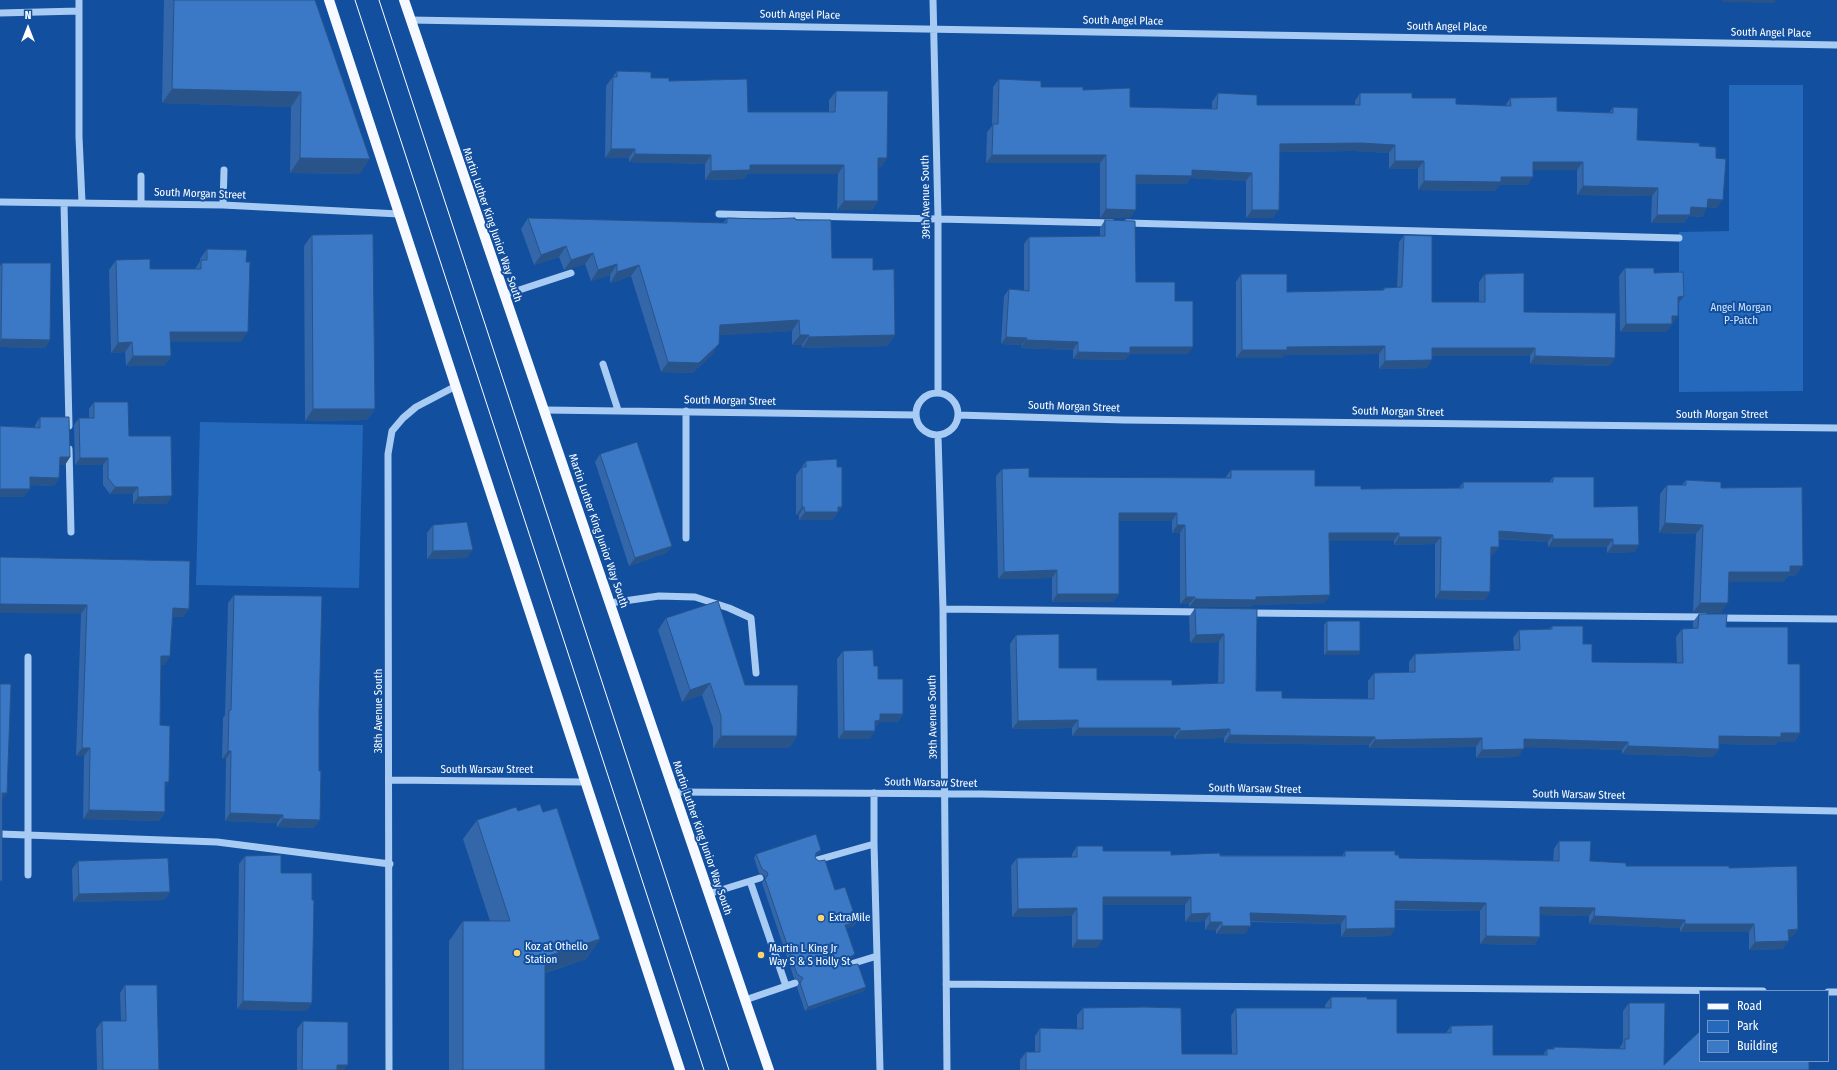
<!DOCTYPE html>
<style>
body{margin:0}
#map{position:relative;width:1837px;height:1070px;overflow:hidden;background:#124f9e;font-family:"Fira Sans Condensed",sans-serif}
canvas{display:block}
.legend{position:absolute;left:1699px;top:990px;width:130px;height:72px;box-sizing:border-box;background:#124f9e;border:1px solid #7195c5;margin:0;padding:5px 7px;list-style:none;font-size:12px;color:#fff}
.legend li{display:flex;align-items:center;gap:8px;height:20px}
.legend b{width:20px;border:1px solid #7195c5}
.north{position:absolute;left:8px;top:8px;width:40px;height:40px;-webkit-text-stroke:3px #124f9e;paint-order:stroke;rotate:0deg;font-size:11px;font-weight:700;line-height:16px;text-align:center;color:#fff}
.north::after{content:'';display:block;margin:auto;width:14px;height:18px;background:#fff;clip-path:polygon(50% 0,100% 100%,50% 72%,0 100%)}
</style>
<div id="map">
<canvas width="1837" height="1070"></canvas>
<ul class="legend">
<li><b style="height:5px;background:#f6f9ff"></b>Road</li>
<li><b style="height:11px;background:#2569bc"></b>Park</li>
<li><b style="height:11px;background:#3b78c5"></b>Building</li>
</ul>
<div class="north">N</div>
</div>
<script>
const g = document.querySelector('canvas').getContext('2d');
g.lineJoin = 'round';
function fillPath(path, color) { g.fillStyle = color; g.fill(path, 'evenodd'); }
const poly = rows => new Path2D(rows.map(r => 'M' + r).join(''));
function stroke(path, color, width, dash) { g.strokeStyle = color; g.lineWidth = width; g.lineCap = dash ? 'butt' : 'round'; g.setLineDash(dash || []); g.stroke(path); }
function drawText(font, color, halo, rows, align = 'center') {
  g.font = font + ' "Fira Sans Condensed",sans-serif'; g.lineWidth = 4; g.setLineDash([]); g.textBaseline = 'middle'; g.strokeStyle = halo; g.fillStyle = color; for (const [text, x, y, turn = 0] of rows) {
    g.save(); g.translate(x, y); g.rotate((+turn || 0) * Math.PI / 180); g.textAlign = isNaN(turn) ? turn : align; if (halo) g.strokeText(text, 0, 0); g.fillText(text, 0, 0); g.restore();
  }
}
fillPath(poly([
 [1729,85,1803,85,1803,391,1679,392,1679,232,1729,231],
 [200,422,363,425,359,588,196,585]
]), '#2569bc');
stroke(poly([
 [79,0,79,137,82,202],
 [933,0,938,218,938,393],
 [0,13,79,11],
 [410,20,1837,45],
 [141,176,141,203],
 [0,202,223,205,399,214],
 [64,203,69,426],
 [223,205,224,170],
 [719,214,1112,223],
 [1127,223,1679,238],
 [504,295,571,273],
 [603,364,618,410],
 '916 414a21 21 0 1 1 42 0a21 21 0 1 1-42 0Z',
 [545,410,916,415],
 [686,411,686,538],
 [958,415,1124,420,1837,428],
 [938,435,943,609,947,1070],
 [69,449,71,532],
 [610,603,659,596,695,597,729,608,751,618,756,673],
 [943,609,1203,612],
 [1247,613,1705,617],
 [1717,618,1837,619],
 [28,657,28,875],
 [390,780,585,782],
 [673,792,981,794,1837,811],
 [874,793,874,844],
 [0,834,217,842,390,864],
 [817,860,874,844,877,956],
 [750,881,786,986],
 [708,894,760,878],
 [851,964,877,956,880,1070],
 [946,984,1763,991],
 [1828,992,1837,992],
 [745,1000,795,983],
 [389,1070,388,454,392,431,403,418,416,407,456,386]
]), '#a8cbf4', 7);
stroke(poly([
 [329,0,680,1070],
 [404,0,769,1070]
]), '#f6f9ff', 10);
stroke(poly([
 [355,0,704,1070],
 [379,0,729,1070]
]), '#fff', 1);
fillPath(poly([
 [164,0,315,0,360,174,290,173,291,107,162,103],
 [617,71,669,81,748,112,829,112,829,100,836,91,887,158,881,167,878,167,878,201,872,210,837,210,838,174,747,174,744,179,705,180,705,164,629,162,629,158,605,158,606,86],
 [999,79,1041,87,1083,90,1130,107,1212,109,1212,102,1218,93,1257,105,1355,105,1355,101,1360,93,1412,98,1456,104,1505,106,1510,98,1557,111,1609,113,1613,107,1637,140,1699,146,1716,158,1717,208,1707,207,1702,217,1689,216,1684,223,1651,223,1652,196,1577,195,1577,170,1533,170,1528,185,1499,185,1495,191,1418,190,1418,169,1389,169,1389,153,1355,151,1280,152,1273,218,1246,218,1246,181,1191,178,1186,184,1136,184,1130,218,1100,218,1100,163,986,163,987,132,992,126,993,87],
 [528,218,723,223,727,218,796,220,832,258,873,270,895,335,887,346,802,348,802,345,792,345,792,331,719,335,712,355,692,373,661,372,631,276,610,283,610,275,591,281,585,264,564,270,559,257,534,265,521,229],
 [1105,220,1136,282,1175,301,1188,354,1130,354,1125,360,1073,359,1073,350,1021,348,1022,345,1001,344,1004,296,1009,289,1024,290,1024,244,1029,237,1100,236,1100,228],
 [312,235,375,409,367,420,305,421,304,246],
 [1404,235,1432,302,1479,302,1479,282,1485,274,1524,312,1610,366,1530,364,1530,356,1432,356,1427,368,1379,369,1379,354,1284,355,1282,358,1236,358,1236,282,1241,274,1287,292,1382,290,1384,288,1397,287,1399,242],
 [207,249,241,342,171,342,171,356,164,366,126,366,125,352,111,353,109,270,116,260,150,269,195,269,200,261,200,259],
 [2,263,50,340,45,348,0,347,0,266],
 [1625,268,1654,273,1678,304,1673,324,1672,324,1666,332,1620,332,1619,276],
 [94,402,129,436,167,504,133,504,133,494,110,494,103,485,103,465,75,465,74,425,79,418,89,418,89,409],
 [40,417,70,457,65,465,60,465,59,478,54,486,30,485,24,497,0,497,0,426,35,427,35,425],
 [600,454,672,546,666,553,629,566,595,462],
 [806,461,837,467,842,507,832,520,799,520,799,515,796,515,796,475],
 [1002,469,1029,477,1225,478,1231,470,1315,486,1361,489,1459,488,1463,482,1549,482,1553,477,1594,507,1639,545,1634,552,1607,553,1607,547,1548,547,1548,542,1499,539,1499,547,1493,555,1490,555,1485,600,1435,599,1435,544,1394,545,1394,541,1329,541,1325,603,1253,605,1251,607,1189,607,1189,604,1180,604,1180,533,1172,533,1172,521,1119,521,1119,594,1113,602,1052,602,1052,578,998,579,996,476],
 [1686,480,1721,488,1796,575,1788,576,1783,582,1729,582,1721,613,1693,612,1696,534,1659,533,1660,494,1667,485,1682,485],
 [433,525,467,558,427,559,427,533],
 [0,557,183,617,173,617,170,656,164,665,161,665,160,725,165,788,165,812,159,821,83,819,84,756,76,756,81,614],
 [234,595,314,828,277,827,277,823,225,821,226,759,222,759,223,718,225,715,228,603],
 [1195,608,1257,609,1256,691,1282,698,1368,699,1368,681,1374,673,1409,672,1409,662,1415,654,1514,650,1513,638,1519,630,1549,629,1552,626,1583,644,1592,662,1677,663,1676,637,1682,629,1693,629,1693,622,1699,614,1726,627,1788,664,1800,733,1794,742,1777,742,1775,745,1719,744,1719,749,1713,757,1622,754,1622,750,1524,747,1518,757,1476,758,1476,747,1369,748,1369,745,1224,743,1224,738,1174,739,1174,736,1072,736,1072,728,1012,729,1010,644,1016,635,1059,668,1097,680,1172,685,1218,683,1219,642,1190,643,1189,617],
 [666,618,745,685,797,736,789,748,713,748,713,728,702,695,682,702,658,630],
 [1327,621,1360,651,1358,655,1324,655,1324,625],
 [843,651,874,666,878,679,903,714,898,722,879,722,875,728,875,731,869,739,838,739,837,659],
 [518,811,543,812,600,939,586,959,545,973,545,1070,449,1070,449,941,463,921,490,921,463,839,477,820],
 [1559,841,1590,861,1626,866,1729,868,1798,929,1792,937,1789,937,1783,949,1749,950,1749,932,1680,932,1680,928,1589,924,1589,916,1540,915,1540,937,1534,945,1480,944,1480,911,1395,910,1395,928,1390,936,1341,937,1341,924,1250,922,1245,934,1216,934,1216,930,1205,930,1205,921,1185,922,1185,905,1103,905,1097,948,1072,948,1072,916,1012,917,1011,866,1017,858,1072,857,1072,854,1077,846,1103,851,1171,855,1342,856,1345,851,1395,855,1399,858,1553,861,1554,849],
 [821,850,819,854,816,856,815,858,835,890,857,922,854,926,846,928,852,958,849,960,849,961,864,991,805,1011,797,987,800,982,794,978,762,883,765,879,765,876,759,873,754,858,756,854],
 [245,856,281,873,312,1003,306,1011,237,1009,239,864],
 [78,861,170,892,164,900,73,902,72,869],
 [125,985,159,1070,97,1070,96,1029,102,1021,121,1021,120,993],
 [1331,997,1367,999,1397,1033,1446,1033,1451,1026,1493,1055,1543,1055,1547,1049,1552,1049,1554,1047,1620,1049,1620,1047,1623,1042,1623,1011,1629,1003,1664,1065,1809,1070,1020,1070,1020,1060,1026,1052,1035,1052,1035,1036,1040,1028,1077,1029,1077,1015,1083,1008,1182,1054,1232,1054,1231,1016,1236,1008,1325,1008,1325,1005],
 [303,1021,344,1070,297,1070,297,1029]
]), '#3367a9');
fillPath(poly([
 [1723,0,1776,0,1774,3,1722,2],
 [172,89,301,92,291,107,162,103],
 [1360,143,1395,145,1389,153,1355,151,1274,152,1280,144],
 [611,149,635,149,629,158,605,158],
 [635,154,711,155,705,164,629,162],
 [992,155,1106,155,1100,163,986,163],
 [300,158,370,159,360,174,290,173],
 [878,158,887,158,881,167,872,167],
 [1395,161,1424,161,1418,169,1389,169],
 [1533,162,1583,162,1577,170,1528,170],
 [750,165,844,165,838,174,747,174,744,179,705,180,711,171],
 [1192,170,1252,173,1246,181,1191,178,1186,184,1130,184,1136,175],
 [1501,177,1533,177,1528,185,1499,185,1495,191,1418,190,1424,181],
 [1583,186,1658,188,1652,196,1577,195],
 [1708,199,1723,200,1717,208,1702,207],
 [844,201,878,201,872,210,837,210],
 [1691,207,1707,208,1702,217,1689,216,1684,223,1651,223,1657,215],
 [1106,209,1136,210,1130,218,1100,218],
 [1252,210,1279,210,1273,218,1246,218],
 [566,246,559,257,534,265,541,255],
 [593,253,585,264,564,270,571,260],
 [617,264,610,275,591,281,598,270],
 [639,265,631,276,610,283,617,272],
 [1684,296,1678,304,1678,297],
 [1672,316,1678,316,1673,324,1666,324],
 [799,320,792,331,712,336,720,325],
 [1626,324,1672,324,1666,332,1620,332],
 [170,332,248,332,241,342,163,342],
 [800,335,809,335,802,345,792,345],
 [895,335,887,346,802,348,809,337],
 [1006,337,1027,338,1022,345,1001,344],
 [1,339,50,340,45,348,0,347,0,341],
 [1026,340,1078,342,1073,350,1021,348],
 [132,342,125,352,111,353,118,343],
 [719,344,712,355,692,373,661,372,668,362],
 [1385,346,1379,354,1284,355,1282,358,1236,358,1242,350,1287,347],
 [1130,347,1193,347,1188,354,1130,354,1125,360,1073,359,1078,352],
 [1432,348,1535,348,1530,356,1427,356],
 [133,356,171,356,164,366,126,366],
 [1535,356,1615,358,1610,366,1530,364],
 [1432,360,1427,368,1379,369,1385,361],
 [313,409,375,409,367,420,305,421],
 [60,457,70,457,65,465,54,465],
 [80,458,108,458,103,465,75,465],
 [30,477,59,478,54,486,24,485],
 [115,487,138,487,133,494,110,494],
 [0,489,30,489,24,497,0,497],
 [172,496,167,504,133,504,138,497],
 [802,507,804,507,799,515,796,515],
 [838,507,842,507,832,520,799,520,805,512],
 [1119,513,1177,513,1172,521,1113,521],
 [1665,523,1703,525,1696,534,1659,533],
 [1177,525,1185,525,1180,533,1172,533],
 [1499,531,1553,535,1548,542,1493,538],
 [1329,533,1399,533,1394,541,1323,541],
 [1399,537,1441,537,1435,544,1394,545],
 [1553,539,1613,539,1607,547,1548,547],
 [1613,545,1639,545,1634,552,1607,553],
 [672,546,666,553,629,566,635,558],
 [1491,547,1499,547,1493,555,1485,555],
 [473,550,467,558,427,559,433,551],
 [1790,566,1803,566,1796,575,1788,576,1783,582,1722,582,1729,572],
 [1057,570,1052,578,998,579,1004,572],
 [1440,591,1490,592,1485,600,1435,599],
 [1057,594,1119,594,1113,602,1052,602],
 [1330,595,1325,603,1253,605,1251,607,1189,607,1195,599],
 [1186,597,1195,597,1189,604,1180,604],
 [1700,603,1728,603,1721,613,1693,612],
 [0,604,87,605,81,614,0,613],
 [173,608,189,609,183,617,167,617],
 [1224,634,1219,642,1190,643,1196,635],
 [1327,651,1360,651,1358,655,1324,655],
 [161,656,170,656,164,665,155,664],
 [710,683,702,695,682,702,690,690],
 [880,714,903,714,898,722,879,722,875,728,875,721],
 [1078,720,1072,728,1012,729,1018,721],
 [1078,728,1180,728,1174,736,1072,736],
 [1230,729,1224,738,1174,739,1180,731],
 [844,731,875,731,869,739,838,739],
 [1781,733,1800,733,1794,742,1777,742,1775,745,1713,744,1719,736],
 [1230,735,1375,737,1369,745,1224,743],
 [721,736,797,736,789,748,713,748],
 [1482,738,1476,747,1369,748,1375,740],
 [1524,739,1628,742,1622,750,1518,747],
 [1628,746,1719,749,1713,757,1622,754],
 [82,748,90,748,84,756,76,756],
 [1524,749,1518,757,1476,758,1482,750],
 [228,751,231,751,226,759,222,759],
 [165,782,169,782,163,791],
 [2,793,7,793,0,802],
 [89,810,165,812,159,821,83,819],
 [230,813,283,815,277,823,225,821],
 [283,819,320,820,314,828,277,827],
 [821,850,819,854,813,857,816,853],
 [170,892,164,900,73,902,79,894],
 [1103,897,1191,897,1185,905,1097,905],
 [1395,901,1486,903,1480,911,1390,909],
 [1540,907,1595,908,1589,916,1535,915],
 [1077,908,1072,916,1012,917,1018,909],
 [1210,913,1205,921,1185,922,1191,914],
 [1250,913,1346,916,1341,924,1245,921],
 [1594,916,1685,920,1680,928,1589,924],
 [857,922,854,926,842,930,845,925],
 [1210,922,1222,922,1216,930,1205,930],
 [1685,924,1754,924,1749,932,1680,932],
 [1222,926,1251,926,1245,934,1216,934],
 [1395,928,1390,936,1341,937,1346,929],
 [1798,929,1792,937,1783,938,1788,930],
 [1486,936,1540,937,1534,945,1480,944],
 [600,939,586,959,531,977,545,957],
 [1077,940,1103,940,1097,948,1072,948],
 [1789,941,1783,949,1749,950,1755,942],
 [855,954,852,958,847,961,850,957],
 [866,987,864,991,805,1011,808,1007],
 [243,1001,312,1003,306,1011,237,1009],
 [337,1065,348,1065,344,1070,333,1070]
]), '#29548a');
const building = poly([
 [174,0,315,0,370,159,300,158,301,92,172,89,174,0],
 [617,71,651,72,651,78,669,78,669,81,747,79,748,112,835,112,836,91,888,91,887,158,878,158,878,201,844,201,844,165,750,165,750,170,711,171,711,155,635,154,635,149,611,149,613,77,617,77,617,71],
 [999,79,1041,81,1041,87,1083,87,1083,90,1130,88,1130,107,1217,109,1218,93,1257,95,1257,105,1360,105,1360,93,1412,93,1412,98,1456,98,1456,104,1511,106,1510,98,1557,97,1557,111,1613,113,1613,107,1638,108,1637,140,1700,143,1699,146,1716,147,1716,158,1726,159,1723,200,1708,199,1707,208,1691,207,1690,215,1657,215,1658,188,1583,186,1583,162,1533,162,1533,177,1501,177,1501,182,1424,181,1424,161,1395,161,1395,145,1360,143,1280,144,1279,210,1252,210,1252,173,1192,170,1192,176,1136,175,1136,210,1106,209,1106,155,992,155,993,124,998,124,999,79],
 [528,218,727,223,727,218,762,219,795,218,796,220,831,220,832,258,873,258,873,270,894,269,895,335,809,337,809,335,800,335,799,320,720,325,719,344,699,363,668,362,639,265,617,272,617,264,598,270,593,253,571,260,566,246,541,255,528,218],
 [1105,220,1135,221,1136,282,1175,282,1175,301,1193,301,1193,347,1130,347,1130,353,1078,352,1078,342,1026,340,1027,338,1006,337,1009,289,1029,291,1029,237,1105,236,1105,220],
 [373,234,375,409,313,409,312,235,373,234],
 [1404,235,1432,236,1432,302,1485,302,1485,274,1524,273,1524,312,1616,313,1615,358,1535,356,1535,348,1432,348,1432,360,1385,361,1385,346,1287,347,1287,350,1242,350,1241,274,1287,274,1287,292,1384,290,1384,288,1402,287,1404,235],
 [207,249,247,250,246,262,250,262,248,332,170,332,171,356,133,356,132,342,118,343,116,260,150,259,150,269,201,269,201,260,207,260,207,249],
 [2,263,51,263,50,340,1,339,2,263],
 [1625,268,1654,268,1654,273,1683,272,1684,296,1678,297,1678,316,1672,316,1672,324,1626,324,1625,268],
 [94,402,128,402,129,436,171,436,172,496,138,497,138,487,115,487,108,478,108,458,80,458,79,418,94,418,94,402],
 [40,417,69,417,70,457,60,457,59,478,30,477,30,489,0,489,0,426,40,428,40,417],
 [637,442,672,546,635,558,600,454,637,442],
 [837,459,837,467,842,467,842,507,838,507,838,512,805,512,804,507,802,507,802,467,806,467,806,461,837,459],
 [1029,468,1029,477,1231,478,1231,470,1315,470,1315,486,1361,486,1361,489,1463,488,1463,482,1553,482,1553,477,1594,477,1594,507,1638,506,1639,545,1613,545,1613,539,1553,539,1553,535,1499,531,1499,547,1491,547,1490,592,1440,591,1441,537,1399,537,1399,533,1329,533,1330,595,1256,597,1256,600,1195,599,1195,597,1186,597,1185,525,1177,525,1177,513,1119,513,1119,594,1057,594,1057,570,1004,572,1002,469,1029,468],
 [1686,480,1721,482,1721,488,1802,487,1803,566,1790,566,1790,572,1729,572,1728,603,1700,603,1703,525,1665,523,1667,485,1686,485,1686,480],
 [467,522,473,550,433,551,433,525,467,522],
 [0,557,190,561,189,609,173,608,170,656,161,656,160,725,170,726,169,782,165,782,165,812,89,810,90,748,82,748,87,605,0,604,0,557],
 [234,595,322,596,319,712,319,771,321,771,320,820,283,819,283,815,230,813,231,751,228,751,229,710,231,710,234,595],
 [718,601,745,685,798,685,797,736,721,736,721,716,710,683,690,690,666,618,718,601],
 [1195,608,1257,609,1256,691,1282,691,1282,698,1374,699,1374,673,1415,672,1415,654,1520,650,1519,630,1552,629,1552,626,1583,626,1583,644,1592,644,1592,662,1683,663,1682,629,1698,628,1699,614,1727,614,1726,627,1788,627,1788,664,1800,664,1800,733,1781,733,1781,737,1719,736,1719,749,1628,746,1628,742,1524,739,1524,749,1482,750,1482,738,1375,740,1375,737,1230,735,1230,729,1180,731,1180,728,1078,728,1078,720,1018,721,1016,635,1059,634,1059,668,1097,668,1097,680,1172,680,1172,685,1224,683,1224,634,1196,635,1195,608],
 [1327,621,1360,621,1360,651,1327,651,1327,621],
 [873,650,874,666,878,666,878,679,903,679,903,714,880,714,880,720,875,721,875,731,844,731,843,651,873,650],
 [0,684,11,684,7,793,2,793,2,881,0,881,0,684],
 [540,804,543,812,557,808,600,939,545,957,545,1070,463,1070,463,921,510,921,477,820,516,807,518,811,540,804],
 [816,834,821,850,816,853,815,858,819,861,825,860,835,890,845,887,857,922,845,925,855,954,850,957,849,961,852,965,858,964,866,987,808,1007,800,983,803,978,797,974,765,879,768,875,767,872,762,869,756,854,816,834],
 [1559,841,1591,841,1590,861,1626,863,1626,866,1729,866,1729,868,1797,866,1798,929,1788,930,1789,941,1755,942,1754,924,1685,924,1685,920,1594,916,1595,908,1540,907,1540,937,1486,936,1486,903,1395,901,1395,928,1346,929,1346,916,1250,913,1251,926,1222,926,1222,922,1210,922,1210,913,1191,914,1191,897,1103,897,1103,940,1077,940,1077,908,1018,909,1017,858,1077,857,1077,846,1103,846,1103,851,1171,851,1171,855,1220,853,1220,856,1345,856,1345,851,1395,851,1395,855,1399,855,1399,858,1559,861,1559,841],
 [281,855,281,873,312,873,312,900,314,900,312,1003,243,1001,245,856,281,855],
 [168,858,170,892,79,894,78,861,168,858],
 [125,985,157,985,159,1070,103,1070,102,1021,126,1021,125,985],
 [1331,997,1367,997,1367,999,1397,999,1397,1033,1451,1033,1451,1026,1493,1025,1493,1055,1547,1055,1547,1049,1554,1049,1554,1047,1625,1049,1625,1039,1629,1039,1629,1003,1665,1003,1664,1065,1700,1031,1700,1061,1809,1061,1809,1070,1026,1070,1026,1052,1040,1052,1040,1028,1083,1029,1083,1008,1144,1007,1181,1008,1182,1054,1237,1054,1236,1008,1331,1008,1331,997],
 [303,1021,348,1022,348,1065,337,1065,337,1070,302,1070,303,1021]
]);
fillPath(building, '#3b78c5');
stroke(building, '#29548a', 1);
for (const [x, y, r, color] of [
 [821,918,4,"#ffd46c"],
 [517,953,4,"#ffd46c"],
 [761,955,4,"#ffd46c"]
]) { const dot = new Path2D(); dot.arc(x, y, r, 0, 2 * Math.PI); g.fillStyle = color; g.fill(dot); stroke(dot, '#124f9e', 1.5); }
drawText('11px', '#fff', '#124f9e', [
 ["South Angel Place",800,15,1],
 ["South Angel Place",1123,21,1],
 ["South Angel Place",1447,27,1],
 ["South Angel Place",1771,33,1],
 ["South Morgan Street",200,194,2],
 ["39th Avenue South",926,197,-91],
 ["Martin Luther King Junior Way South",492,225,71],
 ["South Morgan Street",730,401,1],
 ["South Morgan Street",1074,407,2],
 ["South Morgan Street",1398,412,1],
 ["South Morgan Street",1722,415],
 ["Martin Luther King Junior Way South",598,531,71],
 ["38th Avenue South",379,711,-90],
 ["39th Avenue South",933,717,-91],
 ["South Warsaw Street",487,770],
 ["South Warsaw Street",931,783,1],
 ["South Warsaw Street",1255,789,1],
 ["South Warsaw Street",1579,795,1],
 ["Martin Luther King Junior Way South",702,838,71]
]);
drawText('11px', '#d1e5fe', '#124f9e', [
 ["Angel Morgan",1741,308],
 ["P-Patch",1741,321]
]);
drawText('11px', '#fff', '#124f9e', [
 ["ExtraMile",829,918],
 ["Koz at Othello",525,947],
 ["Station",525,960],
 ["Martin L King Jr",769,949],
 ["Way S & S Holly St",769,962]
], 'left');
</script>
